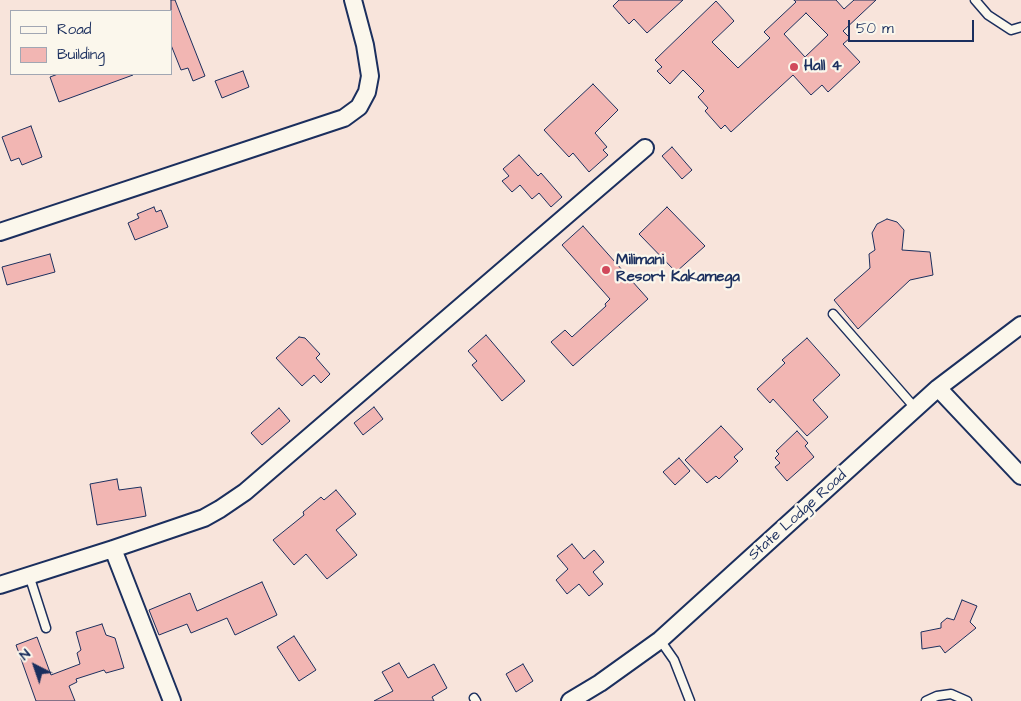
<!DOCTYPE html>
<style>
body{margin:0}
#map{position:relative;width:1021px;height:701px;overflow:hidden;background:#f8e4db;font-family:"Architects Daughter",sans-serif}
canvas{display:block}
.legend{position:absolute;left:10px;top:10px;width:162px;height:65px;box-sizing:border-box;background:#fbf7ec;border:1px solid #a1a7b3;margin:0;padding:6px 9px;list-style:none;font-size:15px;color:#1b2f5e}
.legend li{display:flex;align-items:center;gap:10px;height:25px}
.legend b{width:25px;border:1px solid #a1a7b3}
.north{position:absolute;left:10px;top:641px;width:50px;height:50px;-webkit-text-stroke:4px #fbf7ec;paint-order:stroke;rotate:319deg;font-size:14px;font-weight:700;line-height:20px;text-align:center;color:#1b2f5e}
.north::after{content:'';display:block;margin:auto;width:18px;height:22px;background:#1b2f5e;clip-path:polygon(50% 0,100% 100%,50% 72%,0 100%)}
.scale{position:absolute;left:848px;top:20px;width:126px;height:22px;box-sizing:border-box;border:2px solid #1b2f5e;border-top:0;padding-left:6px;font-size:15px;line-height:18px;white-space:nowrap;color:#1b2f5e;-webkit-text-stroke:4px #fbf7ec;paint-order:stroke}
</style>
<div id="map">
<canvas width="1021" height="701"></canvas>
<ul class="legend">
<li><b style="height:6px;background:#fbf7ec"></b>Road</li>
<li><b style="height:14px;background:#f2b6b3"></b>Building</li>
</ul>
<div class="north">N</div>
<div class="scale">50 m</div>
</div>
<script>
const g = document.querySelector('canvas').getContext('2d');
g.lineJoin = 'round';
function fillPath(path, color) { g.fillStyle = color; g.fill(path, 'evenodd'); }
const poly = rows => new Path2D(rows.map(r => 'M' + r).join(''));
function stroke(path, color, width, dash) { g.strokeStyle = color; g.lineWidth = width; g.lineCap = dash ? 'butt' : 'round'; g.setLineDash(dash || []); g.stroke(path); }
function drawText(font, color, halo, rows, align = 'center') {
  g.font = font + ' "Architects Daughter",sans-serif'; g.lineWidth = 4.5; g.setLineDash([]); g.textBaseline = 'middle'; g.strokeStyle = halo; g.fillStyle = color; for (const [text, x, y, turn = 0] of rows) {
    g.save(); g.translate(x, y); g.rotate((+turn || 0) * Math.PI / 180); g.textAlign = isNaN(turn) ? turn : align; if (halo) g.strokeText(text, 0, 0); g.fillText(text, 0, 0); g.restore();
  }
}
const building = poly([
 [171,0,175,0,205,76,193,81,188,68,181,70,171,45,171,0],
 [619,0,683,0,647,33,634,19,629,24,613,6,619,0],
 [794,0,836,0,844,9,854,0,876,0,843,31,850,38,843,44,860,62,828,92,822,85,811,95,793,75,731,132,725,125,721,129,705,111,708,108,698,97,704,91,683,70,670,84,657,71,662,67,655,60,716,1,734,21,712,42,738,68,770,38,764,32,796,2,794,0],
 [806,13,828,35,805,57,784,34,806,13],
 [243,71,249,87,222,98,215,81,243,71],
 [58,74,133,74,133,75,59,102,50,77,58,74],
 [593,84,618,110,595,133,607,147,603,150,608,155,589,172,573,153,569,157,544,130,593,84],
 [31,126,42,157,22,165,19,158,11,161,2,137,31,126],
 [672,147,692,170,682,179,662,156,672,147],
 [519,155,538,176,541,173,562,197,551,207,539,193,532,199,520,185,512,192,502,181,509,176,503,169,519,155],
 [154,207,156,212,161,210,168,227,135,240,128,223,139,218,137,214,154,207],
 [667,207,705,246,676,272,639,234,667,207],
 [887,219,897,222,904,230,902,250,930,252,933,275,910,280,858,329,834,300,870,268,869,254,875,250,872,233,877,224,887,219],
 [583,226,648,299,573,366,551,342,565,330,572,337,606,306,605,304,610,299,562,245,583,226],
 [50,254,55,272,7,285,2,267,50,254],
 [486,335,525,381,502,401,472,365,477,361,468,351,486,335],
 [299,337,305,338,320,354,316,358,330,374,321,383,314,375,302,386,276,358,299,337],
 [807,338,840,375,813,400,828,417,807,436,773,399,770,403,757,389,785,363,782,360,807,338],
 [374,407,383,419,363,435,354,423,374,407],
 [279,408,290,421,262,445,251,433,279,408],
 [721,426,743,449,734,457,738,461,719,479,716,476,707,483,685,460,721,426],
 [797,431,808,443,805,446,814,457,787,481,775,467,780,463,775,458,779,454,776,451,797,431],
 [679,458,690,471,675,485,663,472,679,458],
 [117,479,119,490,141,487,146,516,97,525,90,484,117,479],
 [336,490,356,514,336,530,357,555,327,579,306,554,294,565,273,540,304,515,303,512,321,497,324,500,336,490],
 [572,544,584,559,594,550,604,562,593,572,603,584,589,596,579,584,567,594,556,580,568,569,557,556,572,544],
 [262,582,277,615,235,635,227,618,191,633,187,624,159,635,149,610,190,593,197,611,262,582],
 [962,600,977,606,970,622,976,628,945,653,940,646,922,649,921,632,941,628,941,623,947,618,954,620,962,600],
 [102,624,106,635,115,638,124,668,106,673,104,670,76,679,77,682,69,686,75,701,36,701,16,645,37,637,51,675,80,664,77,653,81,650,76,632,102,624],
 [294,636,316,670,299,681,277,647,294,636],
 [399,663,408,678,434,664,447,688,432,697,434,701,374,701,393,691,382,672,399,663],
 [523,664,533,681,516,692,506,674,523,664]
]);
fillPath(building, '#f2b6b3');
stroke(building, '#1b2f5e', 1);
const service = poly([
 [975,0,988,15,1011,30,1021,27],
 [833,314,916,409],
 [29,575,46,628],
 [660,640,674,660,690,701],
 [474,698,476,701],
 [926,701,937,696,951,694,967,701]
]);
const minor = poly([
 [0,232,344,118,359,107,367,92,370,76,365,45,353,0],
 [938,388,1021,476],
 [113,549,172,701],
 [0,585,113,549,204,518,220,509,245,492,645,148],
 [570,701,600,683,660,640,938,388,1021,325]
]);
stroke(service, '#1b2f5e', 11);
stroke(minor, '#1b2f5e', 20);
stroke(service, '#fbf7ec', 8);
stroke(minor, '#fbf7ec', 16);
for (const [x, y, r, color] of [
 [794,67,5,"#d1495b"],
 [606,270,5,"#d1495b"]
]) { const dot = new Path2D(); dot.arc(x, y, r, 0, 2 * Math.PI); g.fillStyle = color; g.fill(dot); stroke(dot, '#fbf7ec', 2); }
drawText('bold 15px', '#1b2f5e', '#fbf7ec', [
 ["Hall 4",804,67],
 ["Milimani",616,261],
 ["Resort Kakamega",616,278]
], 'left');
drawText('15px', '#1b2f5e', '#fbf7ec', [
 ["State Lodge Road",798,516,-42]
]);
</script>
